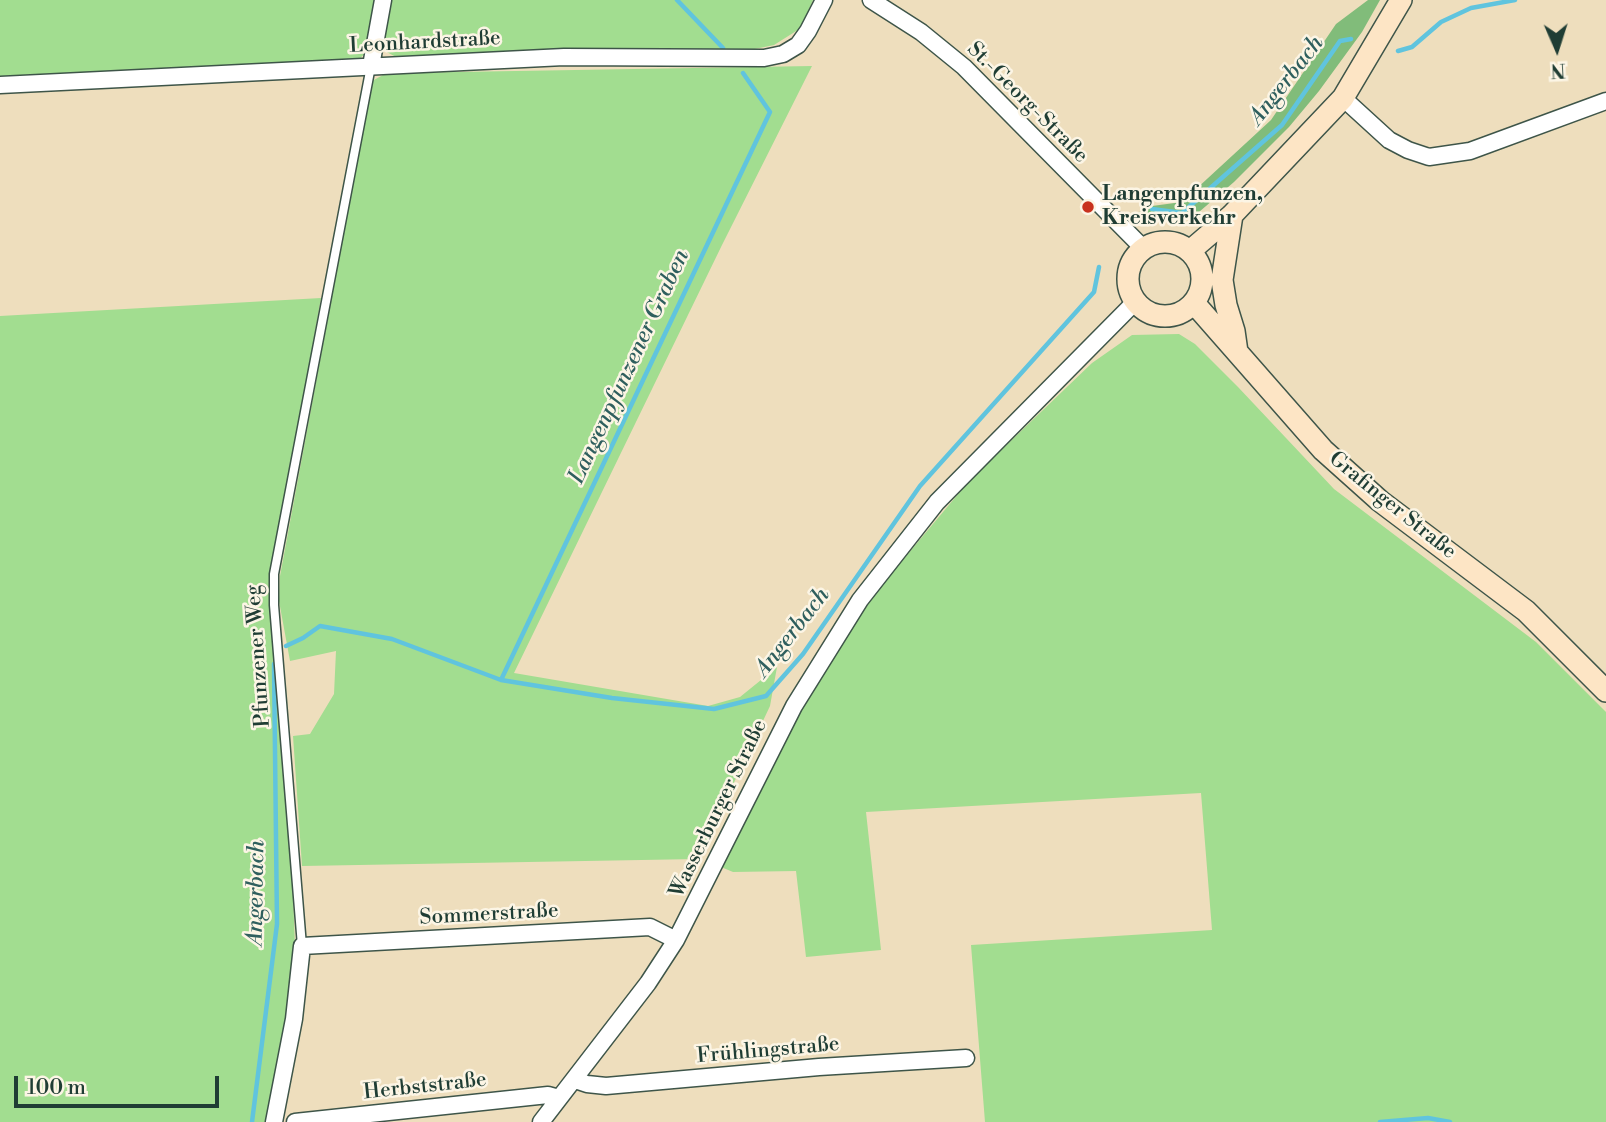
<!DOCTYPE html>
<meta charset="utf-8">
<style>
body{margin:0}
#map{position:relative;width:1606px;height:1122px;overflow:hidden;background:#eedebd;font-family:"Libre Bodoni",serif}
canvas{display:block}
.north{position:absolute;left:1522px;top:14px;width:70px;height:70px;-webkit-text-stroke:5px #fcf5e5;paint-order:stroke;rotate:177deg;font-size:19px;font-weight:700;line-height:28px;text-align:center;color:#1f3d34}
.north::after{content:'';display:block;margin:auto;width:24px;height:32px;background:#1f3d34;clip-path:polygon(50% 0,100% 100%,50% 72%,0 100%)}
.scale{position:absolute;left:14px;top:1076px;width:205px;height:32px;box-sizing:border-box;border:4px solid #1f3d34;border-top:0;padding-left:9px;font-size:21px;line-height:24px;white-space:nowrap;color:#1f3d34;-webkit-text-stroke:5px #fcf5e5;paint-order:stroke}
</style>
<div id="map">
<canvas width="1606" height="1122"></canvas>
<div class="north">N</div>
<div class="scale">100 m</div>
</div>
<script>
const g = document.querySelector('canvas').getContext('2d');
g.lineJoin = 'round';
function fillPath(path, color) { g.fillStyle = color; g.fill(path, 'evenodd'); }
const poly = rows => new Path2D(rows.map(r => 'M' + r).join(''));
function stroke(path, color, width, dash) { g.strokeStyle = color; g.lineWidth = width; g.lineCap = dash ? 'butt' : 'round'; g.setLineDash(dash || []); g.stroke(path); }
function drawText(font, color, halo, rows, align = 'center') {
  g.font = font + ' "Libre Bodoni",serif'; g.lineWidth = 5; g.setLineDash([]); g.textBaseline = 'middle'; g.strokeStyle = halo; g.fillStyle = color; for (const [text, x, y, turn = 0] of rows) {
    g.save(); g.translate(x, y); g.rotate((+turn || 0) * Math.PI / 180); g.textAlign = isNaN(turn) ? turn : align; if (halo) g.strokeText(text, 0, 0); g.fillText(text, 0, 0); g.restore();
  }
}
fillPath(poly([
 [0,0,377,0,368,51,358,60,0,79],
 [387,0,813,0,801,28,774,45,745,51,398,58,381,49],
 [812,66,722,245,514,673,708,706,740,697,777,667,770,706,698,859,302,866,293,736,310,734,334,694,336,651,290,661,279,601,280,576,372,81,383,75,397,73],
 [321,298,269,592,276,648,292,866,295,946,289,1012,266,1122,0,1122,0,316],
 [1179,334,1195,344,1238,387,1334,489,1536,642,1606,712,1606,1122,985,1122,971,945,1212,930,1201,793,866,812,881,950,806,957,796,871,733,872,721,867,773,762,830,658,881,586,969,481,1092,363,1132,335]
]), '#a2dd90');
fillPath(poly([
 [1368,0,1380,0,1362,32,1319,91,1289,127,1234,182,1199,212,1177,221,1135,214,1152,206,1182,202,1271,120,1336,24]
]), '#81bc7a');
stroke(poly([
 [677,0,723,48],
 [1398,51,1412,47,1441,22,1471,8,1515,0],
 [1152,209,1182,213,1282,125,1340,41,1351,39],
 [286,646,303,638,320,626,392,639,501,680,612,698,714,709,766,696,803,654,920,486,1094,292,1099,267],
 [501,680,770,112,743,73],
 [252,1122,277,924,274,664],
 [1380,1122,1428,1118,1450,1122]
]), '#60c4de', 4.5);
const lane = poly([
 [302,946,274,605,274,574,371,66]
]);
const street = poly([
 [871,0,921,32,964,67,1143,248],
 [371,66,383,0],
 [0,85,564,57,764,58,783,54,798,45,808,31,824,0],
 [1343,98,1389,140,1408,150,1429,157,1470,151,1606,101],
 [575,1080,587,1084,606,1086,819,1067,966,1058],
 [274,1122,294,1019,302,946,650,927,676,940],
 [295,1122,548,1095,559,1098],
 [541,1122,648,983,676,940,794,706,860,600,937,502,1135,302]
]);
const secondary = poly([
 [1232,215,1222,280,1226,305,1234,331,1237,352],
 '1128 279a37 37 0 1 1 74 0a37 37 0 1 1-74 0Z',
 [1190,251,1232,215,1343,98,1401,0],
 [1194,303,1323,450,1380,501,1526,611,1606,691]
]);
stroke(lane, '#3e5549', 11);
stroke(street, '#3e5549', 19);
stroke(secondary, '#3e5549', 24);
stroke(lane, '#fff', 8);
stroke(street, '#fff', 16);
stroke(secondary, '#fde5c5', 21);
for (const [x, y, r, color] of [
 [1088,207,7,"#c8321e"]
]) { const dot = new Path2D(); dot.arc(x, y, r, 0, 2 * Math.PI); g.fillStyle = color; g.fill(dot); stroke(dot, '#fcf5e5', 2.5); }
drawText('21px', '#1f3d34', '#fcf5e5', [
 ["Leonhardstraße",425,43,-3],
 ["St.-Georg-Straße",1027,103,45],
 ["Grafinger Straße",1392,506,39],
 ["Pfunzener Weg",259,656,-94],
 ["Wasserburger Straße",719,809,-64],
 ["Sommerstraße",489,915,-3],
 ["Frühlingstraße",768,1051,-5],
 ["Herbststraße",425,1087,-6]
]);
drawText('bold 21px', '#1f3d34', '#fcf5e5', [
 ["Langenpfunzen,",1102,195],
 ["Kreisverkehr",1102,219]
], 'left');
drawText('italic 23px', '#2f5f5e', '#fcf5e5', [
 ["Angerbach",1287,81,-52],
 ["Langenpfunzener Graben",630,367,-65],
 ["Angerbach",793,633,-52],
 ["Angerbach",257,893,-89]
]);
</script>
